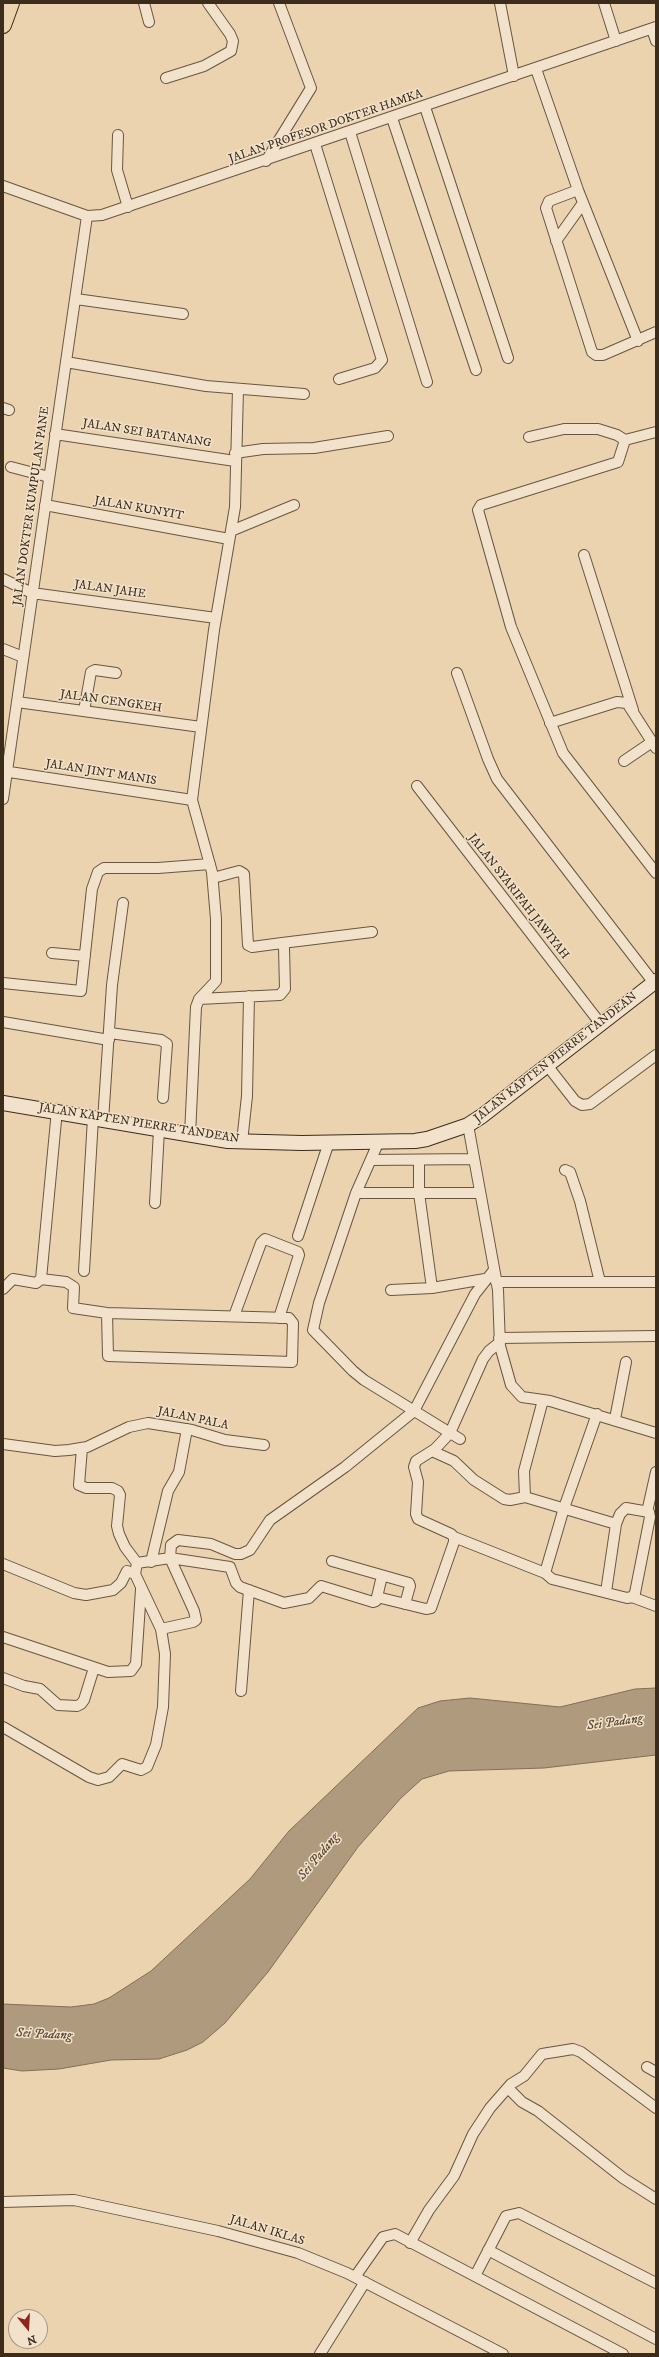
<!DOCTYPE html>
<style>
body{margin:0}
#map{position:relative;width:659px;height:2357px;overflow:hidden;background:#ebd3af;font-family:"IM FELL DW Pica",serif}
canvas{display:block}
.frame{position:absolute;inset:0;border:4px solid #3c2c1c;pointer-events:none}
.north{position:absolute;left:8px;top:2309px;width:40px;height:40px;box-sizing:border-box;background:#f2e2cb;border:1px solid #a99985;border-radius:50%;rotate:162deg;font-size:11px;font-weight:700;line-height:16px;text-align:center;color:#3c2c1c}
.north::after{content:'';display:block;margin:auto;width:14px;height:18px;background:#8f2418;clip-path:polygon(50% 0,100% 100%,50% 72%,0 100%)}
</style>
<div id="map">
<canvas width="659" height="2357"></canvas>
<div class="frame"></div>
<div class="north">N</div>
</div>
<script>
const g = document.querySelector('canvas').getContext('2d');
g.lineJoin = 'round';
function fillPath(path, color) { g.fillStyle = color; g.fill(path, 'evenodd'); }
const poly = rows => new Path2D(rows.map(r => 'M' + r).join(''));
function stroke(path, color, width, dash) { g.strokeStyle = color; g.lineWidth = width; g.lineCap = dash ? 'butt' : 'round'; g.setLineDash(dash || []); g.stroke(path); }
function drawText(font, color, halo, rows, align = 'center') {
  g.font = font + ' "IM FELL DW Pica",serif'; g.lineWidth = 3; g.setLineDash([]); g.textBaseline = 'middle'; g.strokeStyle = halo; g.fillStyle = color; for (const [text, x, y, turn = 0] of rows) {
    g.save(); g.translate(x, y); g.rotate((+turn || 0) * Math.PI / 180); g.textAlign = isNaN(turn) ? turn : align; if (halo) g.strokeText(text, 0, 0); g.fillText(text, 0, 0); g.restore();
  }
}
const water = poly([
 [656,1688,656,1755,544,1768,449,1771,422,1779,401,1798,358,1847,268,1972,225,2023,203,2042,187,2050,159,2059,111,2060,59,2069,22,2071,3,2068,3,2004,71,2007,94,2004,109,1998,151,1971,250,1879,289,1831,418,1708,440,1701,470,1698,560,1707,635,1689,656,1688]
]);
fillPath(water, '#b09a7d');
stroke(water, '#826e56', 1);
const street = poly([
 [144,3,149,22],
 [500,3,514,76],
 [604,3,616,41],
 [652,29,656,41],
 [536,69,578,190,638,341],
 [166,78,204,66,231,51,233,41,230,34,208,3],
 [425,107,508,358],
 [392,118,476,370],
 [350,132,427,382],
 [118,135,117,170,128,207],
 [315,144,382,360,375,368,339,379],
 [266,161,311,88,279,3],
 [3,186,87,216,102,215,656,27],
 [578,190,549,201,546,208,592,352,596,355,603,355,656,332],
 [556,241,583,203],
 [76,299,183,314],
 [66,362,206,386,304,394],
 [3,408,9,410],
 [55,434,235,461],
 [529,437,564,429,598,429,617,435,625,440,656,432],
 [625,440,618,462,481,505,478,510,511,627,563,753,656,873],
 [235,453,263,449,314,448,388,436],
 [11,467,49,477],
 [45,505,229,539],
 [231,531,294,505],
 [584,555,633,710],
 [3,579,32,593,216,618],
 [3,649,23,657],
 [457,673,488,759,497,779,654,983],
 [17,702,201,727],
 [84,711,91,672,95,670,116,673],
 [550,723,617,702,627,703,656,748],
 [624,761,652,742],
 [3,771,192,800],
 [417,786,600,1023],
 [3,799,87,216],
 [282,943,372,932],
 [52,953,85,956],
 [3,983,81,991,92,889,98,872,104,868,158,868,210,864],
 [199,999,280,995,285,989,284,948,282,943,252,947,248,945,244,874,239,871,213,878],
 [3,1022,109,1040],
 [110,1033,161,1040,167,1044,163,1098],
 [546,1064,575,1101,582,1105,590,1104,656,1055],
 [103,1121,112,985,123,903],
 [468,1125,498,1290,500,1346,511,1385,522,1397,550,1401,656,1433],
 [190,1135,196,1007,199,999,216,981,216,919,212,872,192,800,214,630,235,507,238,389],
 [379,1141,356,1193,319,1303,313,1330,353,1371,364,1380,460,1439],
 [242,1142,247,1096,249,996],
 [371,1160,474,1159],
 [419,1160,419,1193,432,1288],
 [565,1170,570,1172,580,1201,600,1282],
 [356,1193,480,1193],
 [155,1203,159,1130],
 [298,1236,329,1142],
 [84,1271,93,1118],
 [41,1279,57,1110],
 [496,1282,656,1282],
 [3,1289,13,1279,36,1283,41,1279,66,1282,74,1287,73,1308,107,1313,289,1318,293,1323,292,1362,108,1356,107,1313],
 [391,1290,432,1288,485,1279],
 [234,1316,261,1243,265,1239,298,1252,299,1255,279,1318],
 [499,1338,656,1336],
 [615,1419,626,1362],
 [3,1444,55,1451,69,1450,87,1447,129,1427,148,1423,192,1430,225,1440,264,1445],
 [82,1448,79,1485,86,1488,112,1488,118,1491,120,1495,117,1526,119,1534,125,1547,137,1563],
 [432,1451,454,1461,474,1480,504,1499,510,1500,525,1497,616,1524],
 [525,1497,524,1471,543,1400],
 [647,1512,656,1472],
 [454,1537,545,1573,552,1579,627,1598,632,1597,635,1593,650,1517,649,1512,626,1508,620,1514,616,1524,606,1592],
 [332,1561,409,1583,410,1586,405,1604],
 [151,1562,168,1491,179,1472,187,1429],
 [3,1564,74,1593,86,1595,113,1590,121,1583,127,1571,135,1574],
 [545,1573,564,1508,597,1414],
 [377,1597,382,1576],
 [632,1597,656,1606],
 [161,1629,193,1622,196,1620,194,1611,170,1558,230,1567,236,1583,240,1587,284,1603,309,1598,321,1586,373,1602,376,1601,377,1597,426,1609,431,1608,454,1542,454,1537,451,1534,418,1519,416,1514,418,1482,414,1467,416,1461,435,1449,450,1433,483,1359,489,1351,499,1343],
 [3,1637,108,1672,131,1671,136,1664,141,1589],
 [3,1678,24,1686,40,1689,58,1705,77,1706,81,1704,84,1700,94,1668],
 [241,1691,249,1590],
 [3,1727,89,1777,98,1780,109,1777,122,1764,141,1770,147,1767,156,1745,163,1707,165,1654,161,1629,135,1574,137,1563,170,1558,171,1545,178,1540,211,1544,235,1554,241,1554,250,1550,270,1520,345,1467,414,1411,475,1294,494,1270],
 [647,2067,656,2072],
 [508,2088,522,2102,538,2111,623,2178,656,2199],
 [3,2202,74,2200,218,2231,298,2253,347,2273,503,2354],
 [410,2243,429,2210,454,2176,473,2134,490,2108,511,2084,524,2076,542,2054,573,2049,581,2052,656,2108],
 [488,2250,656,2339],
 [475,2276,506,2216,519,2213,656,2283],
 [355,2277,383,2237,395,2234,623,2354],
 [320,2354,365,2282]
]);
const secondary = poly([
 [3,1103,228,1141,302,1143,415,1141,427,1139,468,1125,482,1116,656,981]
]);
const primary = poly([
 [3,25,11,3]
]);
stroke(street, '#685641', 12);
stroke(secondary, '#3c2c1c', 16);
stroke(primary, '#3c2c1c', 18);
stroke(street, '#f2e2cb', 10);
stroke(secondary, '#f2e2cb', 14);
stroke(primary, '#ebd3af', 16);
drawText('12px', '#3c2c1c', '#f2e2cb', [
 ["JALAN PROFESOR DOKTER HAMKA",326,127,-19],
 ["JALAN SEI BATANANG",147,434,9],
 ["JALAN DOKTER KUMPULAN PANE",32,506,-82],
 ["JALAN KUNYIT",139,509,10],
 ["JALAN JAHE",110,590,8],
 ["JALAN CENGKEH",111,702,8],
 ["JALAN JINT MANIS",101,773,9],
 ["JALAN SYARIFAH JAWIYAH",518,897,52],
 ["JALAN KAPTEN PIERRE TANDEAN",556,1058,-38],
 ["JALAN KAPTEN PIERRE TANDEAN",139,1124,9],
 ["JALAN PALA",193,1419,12],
 ["JALAN IKLAS",267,2231,17]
]);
drawText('italic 13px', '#594834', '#f2e2cb', [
 ["Sei Padang",615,1723,-8],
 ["Sei Padang",319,1857,-50],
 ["Sei Padang",44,2035,3]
]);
</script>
